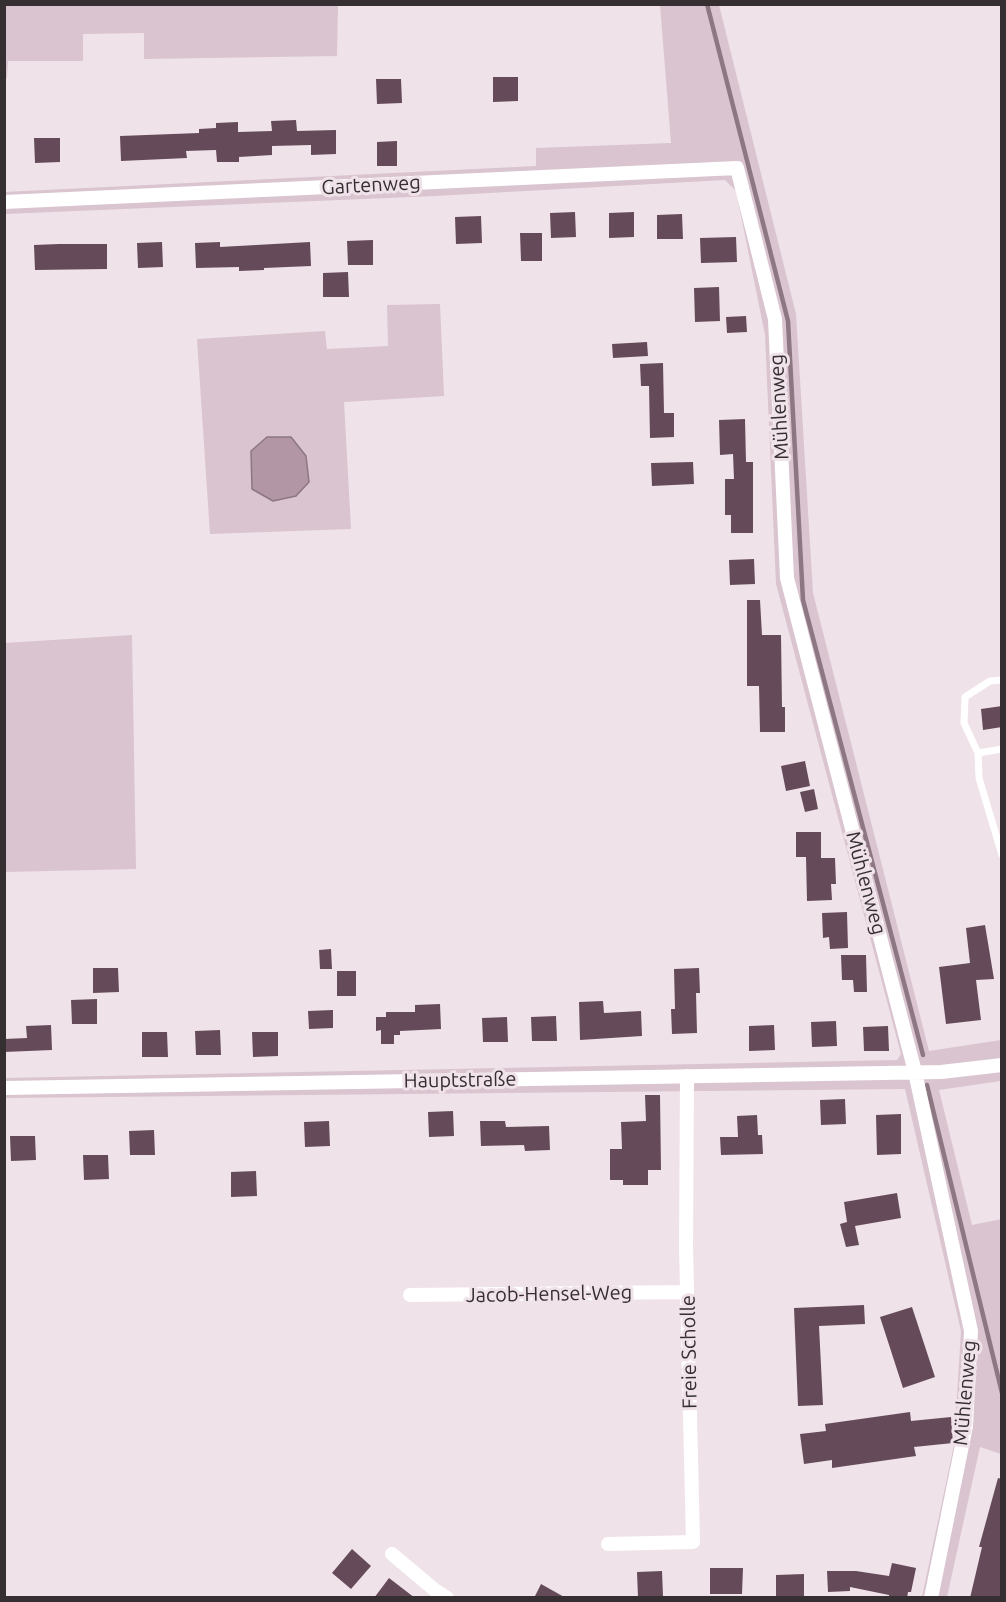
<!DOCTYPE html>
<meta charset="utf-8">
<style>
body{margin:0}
#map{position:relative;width:1006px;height:1602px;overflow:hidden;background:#f0e2e9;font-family:Ubuntu,sans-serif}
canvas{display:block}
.frame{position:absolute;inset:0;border:6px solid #352f32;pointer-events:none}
</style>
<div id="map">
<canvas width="1006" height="1602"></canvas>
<div class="frame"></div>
</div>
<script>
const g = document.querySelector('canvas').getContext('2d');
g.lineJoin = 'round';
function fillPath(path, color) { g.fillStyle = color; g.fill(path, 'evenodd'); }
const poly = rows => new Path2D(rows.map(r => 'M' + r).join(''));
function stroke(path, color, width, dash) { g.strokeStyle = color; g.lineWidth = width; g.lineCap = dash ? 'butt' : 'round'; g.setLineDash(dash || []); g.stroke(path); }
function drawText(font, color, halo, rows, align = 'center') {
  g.font = font + ' Ubuntu,sans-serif'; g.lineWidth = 6; g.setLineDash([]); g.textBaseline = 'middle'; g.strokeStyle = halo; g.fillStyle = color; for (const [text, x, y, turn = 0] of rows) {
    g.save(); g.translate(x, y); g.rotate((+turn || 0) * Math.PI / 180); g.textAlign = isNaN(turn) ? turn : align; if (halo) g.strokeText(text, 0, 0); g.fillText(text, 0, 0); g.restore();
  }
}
fillPath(poly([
 [4,5,338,5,337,56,144,59,144,33,83,34,83,61,8,61,7,78,5,78],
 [660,5,719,5,796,314,813,593,929,1051,1001,1040,1001,1081,939,1090,972,1225,1002,1219,1001,1454,980,1447,947,1597,922,1597,954,1445,961,1331,905,1089,5,1098,5,1078,897,1060,901,1054,776,584,765,335,736,191,725,180,435,196,5,214,4,192,536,166,536,148,671,143],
 [440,304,444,396,344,402,351,529,210,534,197,339,325,331,327,349,388,346,387,305],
 [132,635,136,869,5,872,5,643]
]), '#d9c4cf');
const water = poly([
 [267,437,291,437,306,456,309,482,296,496,273,501,252,489,251,451,267,437]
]);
fillPath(water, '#b296a5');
stroke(water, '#8c7782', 1.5);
stroke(poly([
 [707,4,788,321,803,600,923,1055],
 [927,1085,1002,1393]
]), '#8c7782', 4.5);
fillPath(poly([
 [493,77,518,77,518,101,493,102],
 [376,79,401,79,402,103,377,104],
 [296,120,297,131,336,130,336,154,311,155,311,145,272,146,272,155,239,157,239,162,217,162,216,150,186,151,187,158,121,161,120,136,199,133,199,129,216,128,216,123,238,122,238,132,272,131,271,121],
 [34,138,60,138,60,162,35,163],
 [397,141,397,166,377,166,377,142],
 [575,212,576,237,551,238,550,213],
 [634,212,634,237,609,238,609,213],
 [682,214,683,239,657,239,657,215],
 [481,216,482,243,456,244,455,217],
 [520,233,542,233,542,261,521,261],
 [736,237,737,262,701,263,700,238],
 [373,240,373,265,348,265,347,241],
 [162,242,163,267,138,268,137,243],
 [220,242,220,247,310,242,311,266,264,268,264,270,239,271,239,267,196,268,195,243],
 [59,244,107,244,107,269,35,270,34,245],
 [348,272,349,297,323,297,323,273],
 [719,287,720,321,695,322,694,288],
 [746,316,747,332,727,333,726,317],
 [647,342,648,356,613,358,612,344],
 [663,363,664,413,674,413,674,437,650,438,649,386,641,386,640,364],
 [745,419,746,462,753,462,753,533,731,533,731,515,725,515,725,479,734,479,733,454,720,455,719,420],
 [693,462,694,484,652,486,651,463],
 [754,559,755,584,730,585,729,560],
 [747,600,760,600,762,635,781,635,782,707,785,707,785,732,760,732,759,686,747,686],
 [1002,706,1002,727,983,730,981,709],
 [805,761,810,786,786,791,781,766],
 [814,789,818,809,805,812,800,792],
 [796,832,821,832,821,858,835,858,836,884,831,884,832,900,807,901,806,857,796,857],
 [847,912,848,948,830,949,829,937,823,938,822,913],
 [985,925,994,979,976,980,981,1020,946,1024,939,967,970,963,966,928],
 [331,949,332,969,320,969,319,950],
 [841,955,866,955,867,992,854,992,853,980,842,980],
 [93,968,118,968,119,992,93,993],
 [699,968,700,993,696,993,697,1033,672,1034,671,1009,675,1009,674,969],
 [337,971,356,971,356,996,337,996],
 [97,999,97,1024,72,1024,71,1000],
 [603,1001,604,1013,641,1011,642,1036,580,1040,579,1002],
 [440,1004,441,1029,400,1031,400,1035,394,1035,394,1044,381,1044,381,1030,376,1031,376,1017,386,1017,386,1012,415,1012,415,1005],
 [333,1010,333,1028,309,1029,308,1011],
 [556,1016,557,1041,532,1041,531,1017],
 [507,1017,508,1042,483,1042,482,1018],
 [836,1021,837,1046,812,1047,811,1022],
 [51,1025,52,1050,4,1052,4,1039,27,1038,26,1026],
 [774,1025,775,1050,749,1051,749,1026],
 [888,1026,889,1051,864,1051,863,1027],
 [220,1030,221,1055,196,1055,195,1031],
 [142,1032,167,1032,168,1057,142,1057],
 [252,1032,278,1032,278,1056,253,1057],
 [645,1095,660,1095,661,1170,648,1170,648,1185,623,1185,623,1180,610,1180,610,1149,622,1149,621,1122,646,1121],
 [845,1099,846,1124,821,1125,820,1100],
 [453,1111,454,1136,429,1137,428,1112],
 [901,1114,901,1154,877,1155,876,1115],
 [757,1115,758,1135,762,1135,763,1154,721,1155,720,1137,738,1137,737,1116],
 [329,1121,330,1146,305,1147,304,1122],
 [480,1121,505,1121,506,1127,549,1126,550,1150,525,1151,524,1145,481,1146],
 [154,1130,155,1155,130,1155,129,1131],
 [10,1136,35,1136,36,1160,11,1161],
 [83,1155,108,1155,109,1179,84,1180],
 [256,1171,257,1196,231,1197,231,1172],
 [897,1193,901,1218,855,1226,859,1245,846,1247,840,1224,847,1222,844,1202],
 [864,1305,865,1324,819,1326,823,1405,798,1406,794,1308],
 [912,1307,935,1377,903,1388,880,1317],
 [910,1412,911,1421,951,1417,953,1443,914,1447,916,1456,832,1468,832,1460,804,1464,800,1434,826,1431,825,1424],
 [998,1478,1002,1479,1002,1598,970,1598,982,1547,979,1547],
 [352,1549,371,1566,351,1589,332,1573],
 [892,1563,916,1568,911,1592,908,1592,907,1598,889,1598,889,1595,850,1587,850,1591,828,1592,827,1571,856,1571,889,1576],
 [710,1568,743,1568,742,1594,710,1594],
 [662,1571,663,1596,638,1597,637,1572],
 [804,1574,804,1597,776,1598,776,1575],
 [389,1578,415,1598,374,1598],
 [541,1584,566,1598,534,1598]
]), '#654b5a');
stroke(poly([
 [1002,680,990,681,965,697,964,723,978,753,979,778,1002,855],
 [978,753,1002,749]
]), '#fff', 7);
stroke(poly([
 [4,202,737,168,775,319,787,578,915,1072,971,1331,966,1426,931,1598],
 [4,1088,941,1072,1002,1065],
 [410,1295,687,1292],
 [608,1544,693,1542,686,1247,687,1076],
 [392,1554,436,1591,447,1598]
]), '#fff', 14);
drawText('20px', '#352f32', '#f0e2e9', [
 ["Gartenweg",371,185,-3],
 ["Mühlenweg",779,407,-93],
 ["Mühlenweg",866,883,75],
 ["Hauptstraße",460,1080,-1],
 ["Jacob-Hensel-Weg",549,1294,-1],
 ["Freie Scholle",689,1352,-91],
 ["Mühlenweg",965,1393,-85]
]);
</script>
